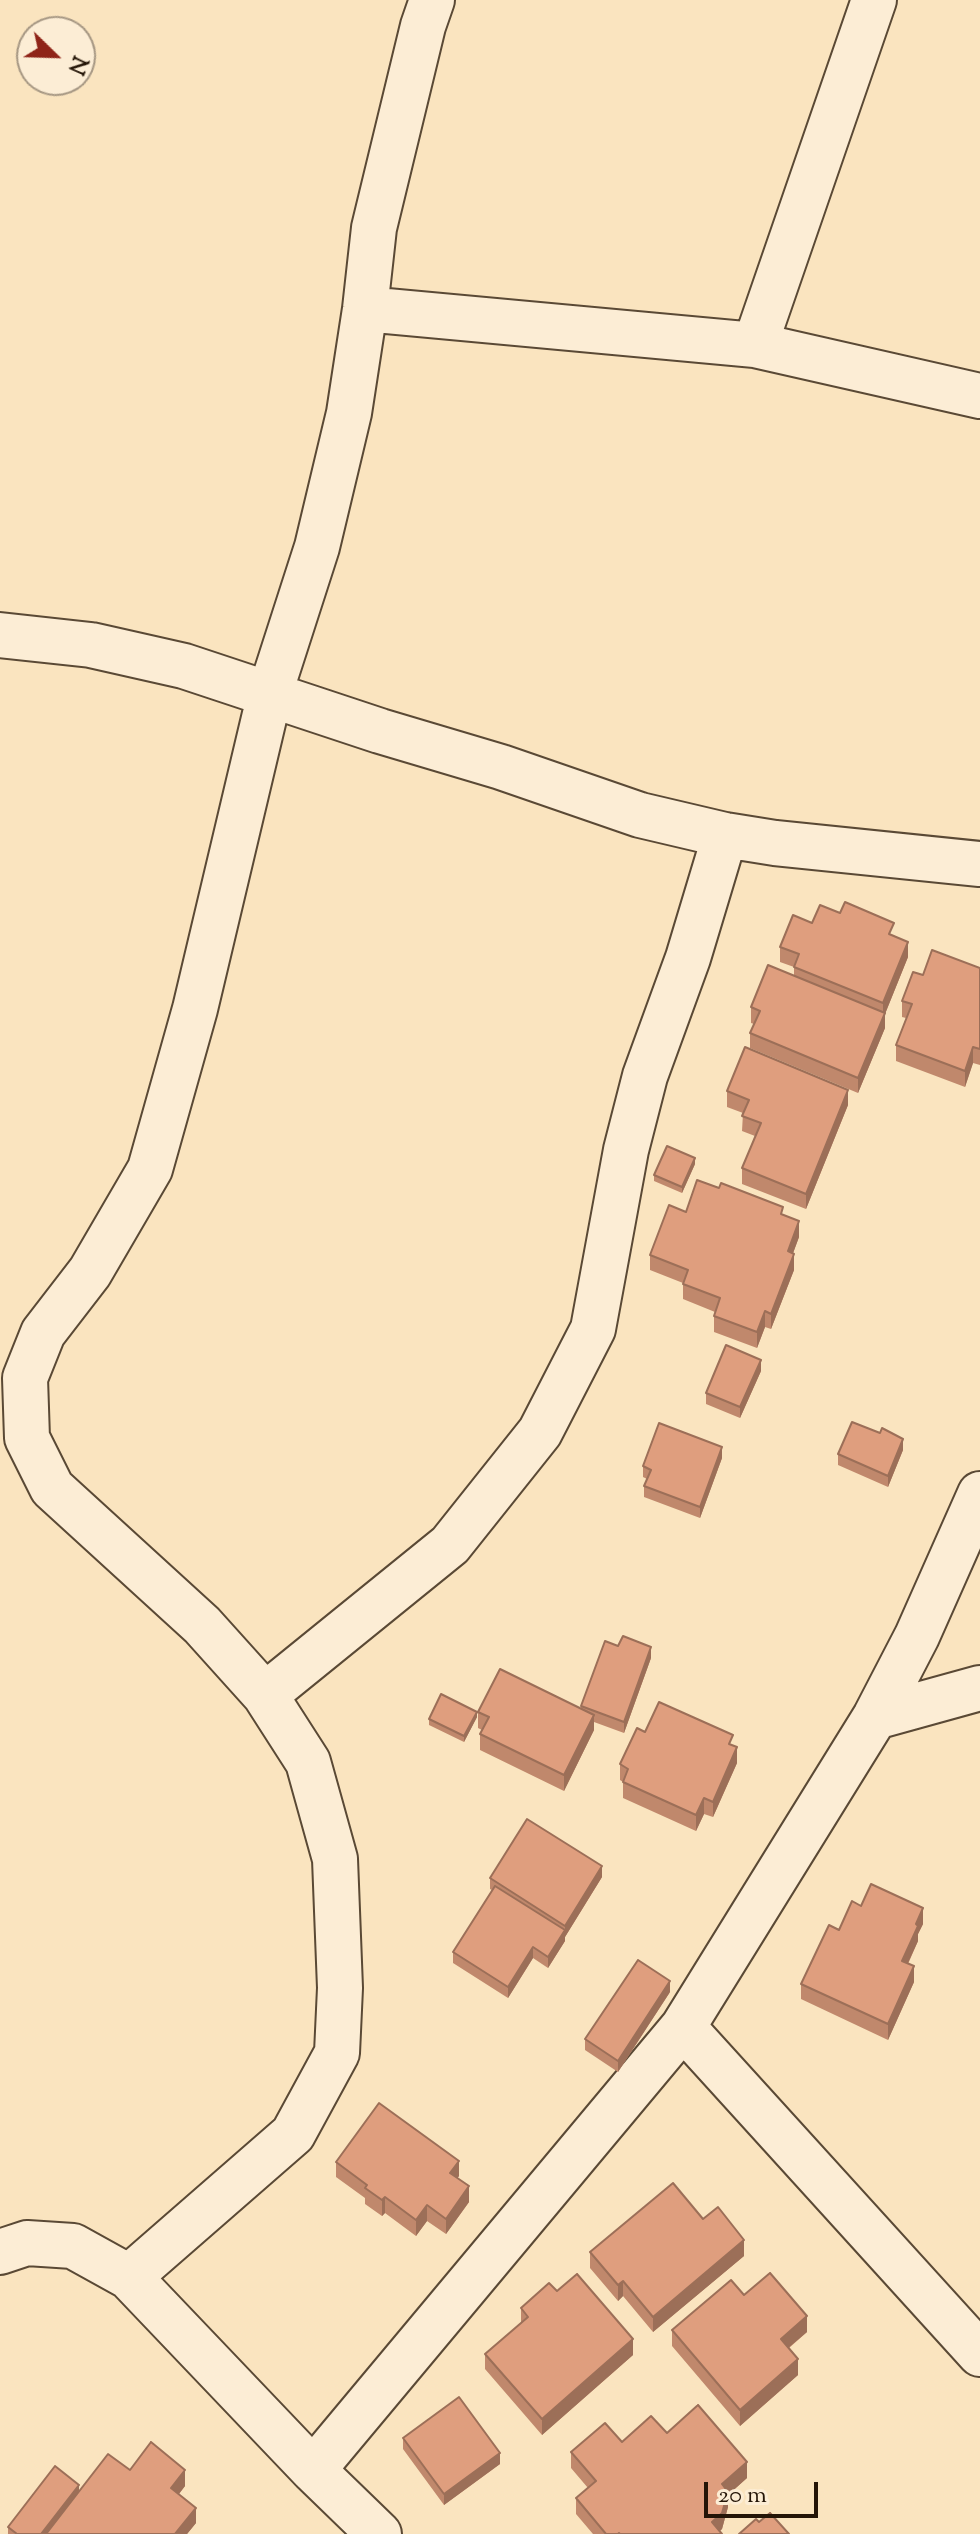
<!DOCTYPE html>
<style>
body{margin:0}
#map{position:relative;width:980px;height:2534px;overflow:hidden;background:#fae4bf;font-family:"Sorts Mill Goudy",serif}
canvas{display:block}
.north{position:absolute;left:16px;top:16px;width:80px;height:80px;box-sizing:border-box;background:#fcedd5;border:2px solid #a69783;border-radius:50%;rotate:113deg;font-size:22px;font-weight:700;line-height:32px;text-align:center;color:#241507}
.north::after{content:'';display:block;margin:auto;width:28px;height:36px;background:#8f2418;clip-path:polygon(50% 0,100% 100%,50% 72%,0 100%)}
.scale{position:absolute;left:704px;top:2482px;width:114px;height:36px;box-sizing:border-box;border:4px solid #241507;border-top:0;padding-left:10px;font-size:24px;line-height:28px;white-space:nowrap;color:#241507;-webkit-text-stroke:6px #fcedd5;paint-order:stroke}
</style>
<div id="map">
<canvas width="980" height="2534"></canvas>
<div class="north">N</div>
<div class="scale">20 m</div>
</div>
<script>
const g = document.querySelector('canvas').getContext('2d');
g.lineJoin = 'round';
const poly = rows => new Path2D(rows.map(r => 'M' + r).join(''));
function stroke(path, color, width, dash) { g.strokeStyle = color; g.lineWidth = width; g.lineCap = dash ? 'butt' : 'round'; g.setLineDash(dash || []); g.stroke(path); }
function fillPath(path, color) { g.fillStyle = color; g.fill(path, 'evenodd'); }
const minor = poly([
 [365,309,755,345,980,396],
 [755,345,874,0],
 [0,635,91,645,184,666,380,731,501,767,640,815,725,835,775,843,980,864],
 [265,1695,450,1545,540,1432,593,1329,626,1150,645,1076,688,958,725,835],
 [875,1717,980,1688],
 [683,2027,980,2354],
 [0,2252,27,2243,73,2246,129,2277,313,2470,379,2534],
 [129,2277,293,2134,337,2053,340,1988,335,1859,308,1762,265,1695,202,1625,52,1488,27,1438,25,1378,43,1333,90,1272,150,1169,195,1009,270,693,317,547,349,413,365,309,374,228,423,26,432,0],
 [313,2470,683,2027,875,1717,917,1636,980,1494]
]);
stroke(minor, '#5a4935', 48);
stroke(minor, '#fcedd5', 44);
fillPath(poly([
 [812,923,894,935,908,957,885,1014,885,1028,858,1093,750,1048,750,1033,754,1024,751,1023,751,1007,794,975,794,967,780,962,780,947],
 [980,968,980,1065,973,1063,965,1087,896,1061,896,1045,906,1018,902,1017,902,1001,923,975],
 [727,1091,848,1105,806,1209,742,1184,742,1168,755,1136,742,1131,743,1113,727,1107],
 [695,1164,682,1193,654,1181,654,1175],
 [686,1212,783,1215,799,1237,793,1253,794,1270,771,1329,765,1327,757,1348,714,1332,714,1316,715,1312,683,1299,683,1283,650,1270,650,1255],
 [761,1371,740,1418,706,1404,706,1393],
 [880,1433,903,1450,888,1487,838,1465,838,1454],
 [722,1458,700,1518,644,1497,644,1486,647,1479,643,1477,643,1466],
 [651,1658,624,1733,594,1722,594,1730,564,1791,480,1750,480,1734,482,1730,478,1728,478,1712,581,1709,581,1706],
 [477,1717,464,1742,429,1725,429,1719],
 [645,1732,733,1746,737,1763,713,1817,704,1814,696,1831,623,1798,623,1782,620,1780,620,1764],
 [602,1877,565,1937,565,1941,548,1968,533,1958,508,1998,453,1963,453,1952,492,1890,490,1889,490,1878],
 [861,1906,923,1924,918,1934,918,1941,908,1964,914,1982,888,2040,801,1999,801,1984,839,1930],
 [670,1992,618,2072,585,2050,585,2039],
 [336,2162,459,2176,457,2178,469,2202,446,2234,427,2221,416,2236,385,2213,382,2216,365,2204,365,2198,336,2177],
 [703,2219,744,2256,653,2332,623,2296,618,2301,590,2268,590,2252],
 [557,2291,633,2355,542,2435,485,2369,485,2354,521,2323,521,2308],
 [744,2295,807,2332,789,2348,798,2375,740,2426,672,2346,672,2330],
 [667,2433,747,2478,728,2495,728,2507,722,2529,720,2531,722,2534,593,2534,576,2514,576,2498,588,2488,571,2468,571,2452],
 [403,2438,500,2464,444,2505,403,2449],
 [130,2470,185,2486,179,2494,196,2523,187,2534,8,2534,8,2527,79,2491]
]), '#c0886c');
fillPath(poly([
 [908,942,908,957,885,1014,885,1028,858,1093,858,1078,883,1018,883,1003],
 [973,1047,973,1063,965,1087,965,1071],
 [848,1090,848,1105,806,1209,806,1194],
 [695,1158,695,1164,682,1193,682,1187],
 [799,1221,799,1237,788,1267,788,1251],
 [794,1254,794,1270,771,1329,771,1314],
 [765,1311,765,1327,757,1348,757,1332],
 [761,1360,761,1371,740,1418,740,1407],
 [903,1439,903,1450,888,1487,888,1476],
 [722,1447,722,1458,700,1518,700,1507],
 [651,1647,651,1658,624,1733,624,1722],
 [477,1712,477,1717,464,1742,464,1736],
 [594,1715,594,1730,564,1791,564,1775],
 [737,1747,737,1763,713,1817,713,1802],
 [704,1798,704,1814,696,1831,696,1815],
 [602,1866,602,1877,565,1937,565,1941,548,1968,548,1957,565,1930,565,1926],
 [923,1908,923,1924,918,1934,918,1941,902,1976,902,1961,916,1924],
 [533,1947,533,1958,508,1998,508,1987],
 [914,1966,914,1982,888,2040,888,2024],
 [670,1981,670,1992,618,2072,618,2061],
 [459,2161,459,2176,450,2188,450,2173],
 [469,2186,469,2202,446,2234,446,2219],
 [385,2197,385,2213,382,2216,382,2200],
 [427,2205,427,2221,416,2236,416,2220],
 [744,2240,744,2256,653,2332,653,2317],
 [623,2281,623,2296,618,2301,618,2285],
 [807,2316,807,2332,781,2354,781,2339],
 [633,2339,633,2355,542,2435,542,2419],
 [798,2359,798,2375,740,2426,740,2410],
 [500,2453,500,2464,444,2505,444,2494],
 [747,2462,747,2478,728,2495,728,2507,722,2529,716,2534,712,2522,722,2484],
 [185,2470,185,2486,171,2504,171,2488],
 [79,2485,79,2496,49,2534,41,2534],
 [196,2508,196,2523,187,2534,175,2534]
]), '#9c6f58');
const building = poly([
 [845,902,894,923,889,934,908,942,883,1003,794,967,799,954,780,947,793,915,812,923,820,905,840,913,845,902],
 [932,950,980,968,980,1049,973,1047,965,1071,896,1045,912,1004,902,1001,913,972,923,975,932,950],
 [768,965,885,1013,858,1078,750,1033,760,1011,751,1007,768,965],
 [745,1047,848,1090,806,1194,742,1168,761,1123,742,1116,749,1100,727,1091,745,1047],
 [667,1146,695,1158,682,1187,654,1175,667,1146],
 [697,1180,719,1188,721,1183,783,1207,781,1214,799,1221,788,1251,794,1254,771,1314,765,1311,757,1332,714,1316,720,1298,683,1284,688,1270,650,1255,669,1205,686,1212,697,1180],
 [726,1345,761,1360,740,1407,706,1393,726,1345],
 [852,1422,880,1433,882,1428,903,1439,888,1476,838,1454,852,1422],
 [659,1423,722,1447,700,1507,644,1486,651,1470,643,1466,659,1423],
 [623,1636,651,1647,624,1722,581,1706,605,1641,618,1646,623,1636],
 [500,1669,594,1715,564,1775,480,1734,489,1717,478,1712,500,1669],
 [441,1694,477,1712,464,1736,429,1719,441,1694],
 [659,1702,733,1735,729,1744,737,1747,713,1802,704,1798,696,1815,623,1782,628,1769,620,1764,637,1728,645,1732,659,1702],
 [527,1819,602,1866,565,1926,490,1878,527,1819],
 [871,1884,923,1908,916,1924,918,1926,902,1961,914,1966,888,2024,801,1984,829,1925,839,1930,852,1901,861,1906,871,1884],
 [495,1886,565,1930,548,1957,533,1947,508,1987,453,1952,495,1886],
 [638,1960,670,1981,618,2061,585,2039,638,1960],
 [379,2103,459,2161,450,2173,469,2186,446,2219,427,2205,416,2220,385,2197,382,2200,365,2188,367,2185,336,2162,379,2103],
 [673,2183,703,2219,718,2207,744,2240,653,2317,623,2281,618,2285,590,2252,673,2183],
 [770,2273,807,2316,781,2339,798,2359,740,2410,672,2330,731,2280,744,2295,770,2273],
 [577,2274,633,2339,542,2419,485,2354,528,2317,521,2308,549,2283,557,2291,577,2274],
 [459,2397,500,2453,444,2494,403,2438,459,2397],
 [698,2405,747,2462,722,2484,728,2492,722,2513,712,2522,722,2534,620,2534,619,2533,618,2534,606,2534,576,2498,596,2481,571,2452,605,2423,622,2442,651,2416,667,2433,698,2405],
 [151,2442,185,2470,171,2488,196,2508,175,2534,46,2534,108,2454,130,2470,151,2442],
 [55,2466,79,2485,41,2534,17,2534,8,2527,55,2466],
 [770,2513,789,2534,739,2534,756,2519,759,2522,770,2513]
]);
fillPath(building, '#df9e7e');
stroke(building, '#9c6f58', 2);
</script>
